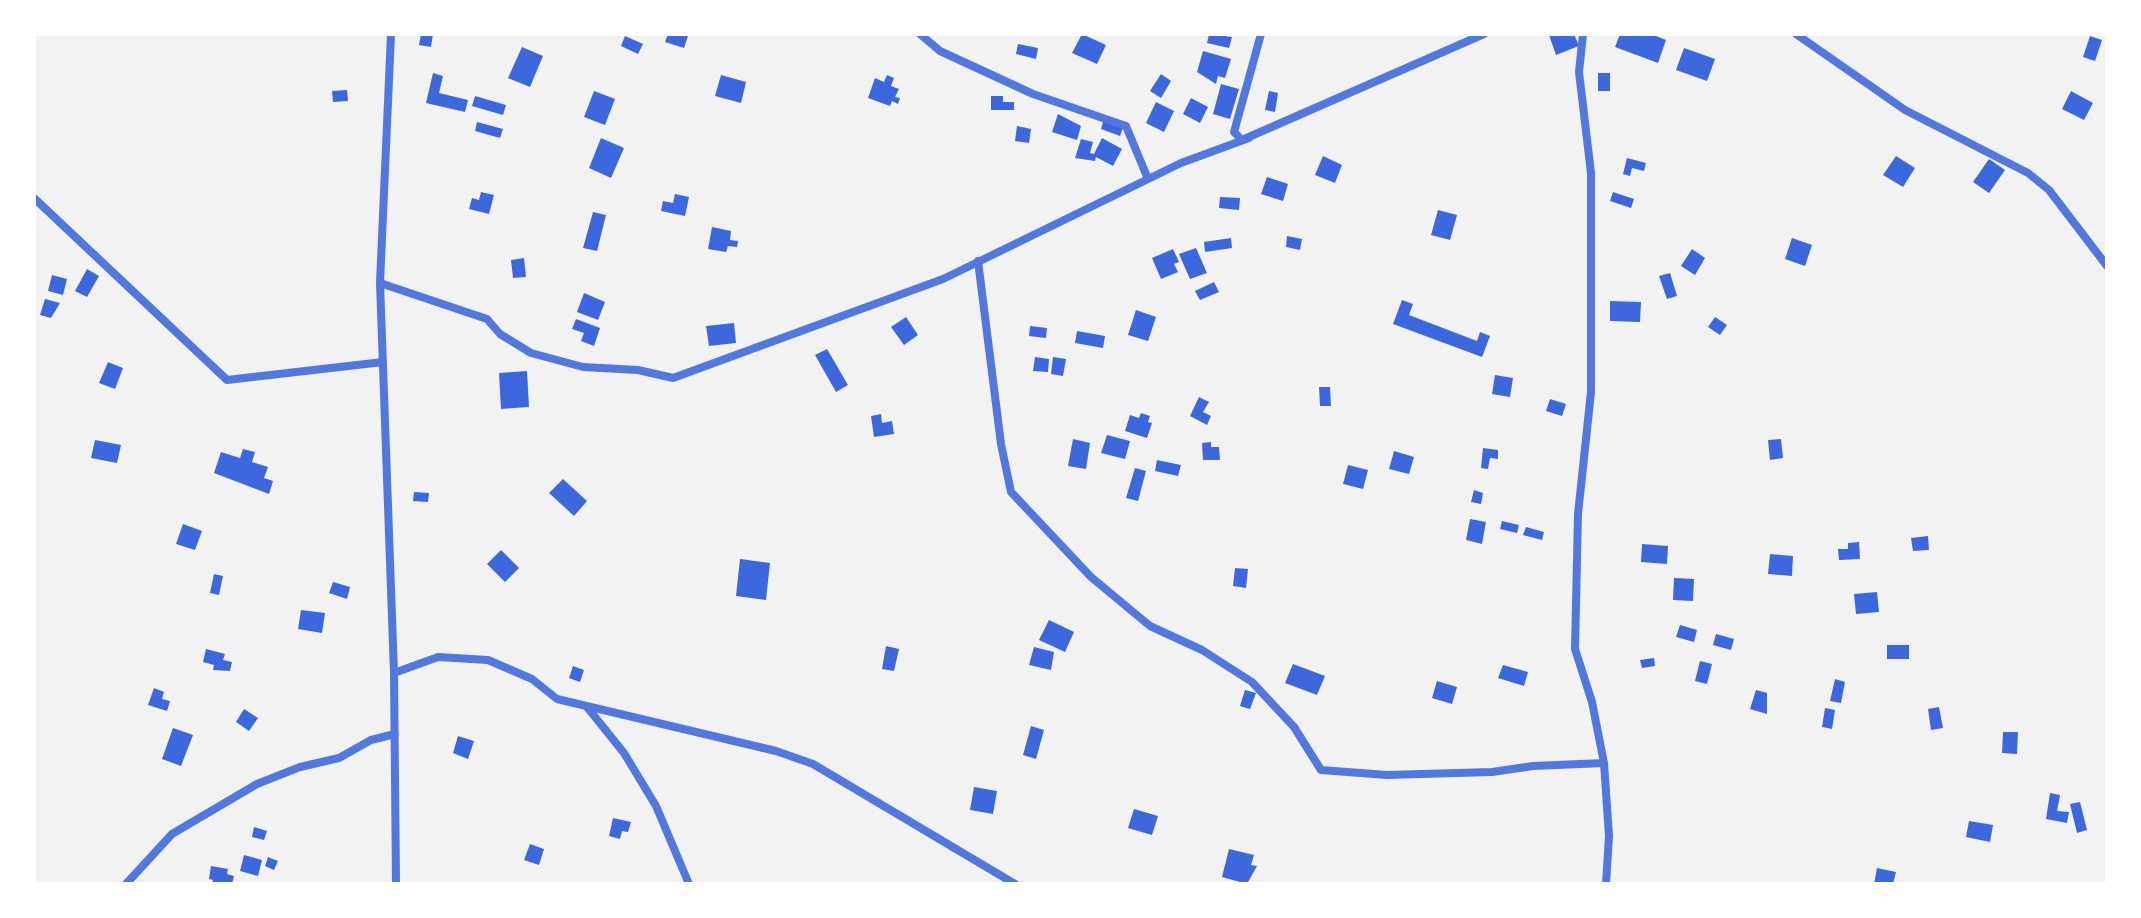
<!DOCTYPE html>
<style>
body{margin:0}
#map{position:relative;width:2141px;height:918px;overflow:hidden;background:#f2f2f2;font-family:"Archivo Narrow",sans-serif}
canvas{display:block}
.frame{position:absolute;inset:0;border:36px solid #fff;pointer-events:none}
</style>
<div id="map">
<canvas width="2141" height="918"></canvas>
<div class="frame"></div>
</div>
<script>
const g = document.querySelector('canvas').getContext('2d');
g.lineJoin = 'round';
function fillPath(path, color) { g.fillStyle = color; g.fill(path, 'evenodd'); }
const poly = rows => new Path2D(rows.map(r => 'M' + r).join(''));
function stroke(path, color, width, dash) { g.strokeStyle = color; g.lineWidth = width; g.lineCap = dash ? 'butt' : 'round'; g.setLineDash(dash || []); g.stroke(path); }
fillPath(poly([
 [421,34,433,34,431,47,419,45],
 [668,34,688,36,684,48,665,42],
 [1082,34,1106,45,1097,64,1072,53],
 [1209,34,1232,37,1229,48,1207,43],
 [1574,34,1579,46,1556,55,1549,35],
 [1620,34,1651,34,1666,40,1658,63,1615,47],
 [625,36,643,44,638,54,621,46],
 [2090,36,2102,40,2095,61,2083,57],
 [1018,44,1038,48,1036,59,1016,54],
 [522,47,543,56,530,87,508,78],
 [1684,48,1715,59,1707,81,1676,70],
 [1203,51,1231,59,1225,78,1218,76,1216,84,1197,72],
 [433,73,443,76,439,93,468,100,465,112,426,103],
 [1598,73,1610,73,1610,91,1598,91],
 [1161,74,1171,81,1161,98,1150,91],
 [721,75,746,82,741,103,715,96],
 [887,75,894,78,891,86,899,89,895,97,900,98,898,104,892,101,890,106,868,98,875,78,884,82],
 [1221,84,1239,89,1230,119,1213,114],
 [347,90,348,101,333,102,332,91],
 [594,91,615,99,605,125,584,117],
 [1269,91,1278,93,1275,112,1265,110],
 [2071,91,2093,103,2084,120,2062,109],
 [475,96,506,105,503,115,472,106],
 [991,96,1003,96,1003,102,1014,102,1014,110,991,110],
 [1191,98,1208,107,1200,123,1183,114],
 [1156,102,1174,111,1164,132,1146,123],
 [1058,114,1081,126,1077,140,1052,132],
 [1104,119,1124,125,1120,136,1101,129],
 [477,122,503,129,500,138,475,131],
 [1017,126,1031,129,1029,143,1015,141],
 [601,138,624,148,611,178,589,168],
 [1102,138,1122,149,1113,166,1096,157,1095,161,1075,158,1081,139,1093,142,1090,153,1094,154],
 [1323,156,1342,165,1335,183,1315,175],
 [1896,156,1915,168,1903,187,1883,175],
 [1627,158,1646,163,1644,171,1632,168,1630,176,1623,174],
 [1989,159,2005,170,1989,193,1973,182],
 [1267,177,1288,184,1283,201,1261,194],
 [481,192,494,195,489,214,469,209,472,198,479,200],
 [1613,192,1634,199,1631,208,1610,201],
 [675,194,689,197,685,216,661,211,663,201,673,203],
 [1220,197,1240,198,1239,210,1219,208],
 [1438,210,1457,215,1450,240,1431,235],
 [593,212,606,215,597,251,583,248],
 [712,227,731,231,730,240,738,241,737,247,728,246,726,252,708,249],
 [1287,236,1302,239,1300,250,1286,247],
 [1231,238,1232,248,1205,252,1204,242],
 [1792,238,1812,245,1805,266,1785,259],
 [1196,248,1207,273,1190,279,1179,254],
 [1173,249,1179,262,1174,264,1178,272,1161,279,1152,258],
 [1692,249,1705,258,1695,275,1681,266],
 [524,258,526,277,513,278,511,260],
 [87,269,99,276,87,297,75,291],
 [1670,273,1677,296,1667,299,1659,276],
 [52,275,67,279,63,295,48,291],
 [1214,282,1219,292,1200,300,1195,291],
 [584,293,605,302,598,320,577,312],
 [45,299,60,303,51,318,40,315],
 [1402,300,1413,304,1409,315,1477,341,1480,332,1490,336,1482,357,1393,324],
 [1610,301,1641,302,1640,322,1610,321],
 [1136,310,1156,317,1148,341,1128,335],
 [906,317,918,335,904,345,891,327],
 [1715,317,1727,325,1720,335,1708,327],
 [576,319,600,328,594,346,581,341,584,333,572,329],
 [734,323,736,343,709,346,706,326],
 [1030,326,1047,328,1046,338,1029,336],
 [1077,331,1105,336,1103,348,1075,343],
 [827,349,848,385,836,392,815,355],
 [1035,357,1049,359,1048,372,1033,371],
 [1053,357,1066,359,1063,376,1051,374],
 [108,362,123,368,115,389,99,383],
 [527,371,529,407,501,409,499,373],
 [1495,375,1513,378,1510,397,1492,394],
 [1319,387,1330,387,1331,406,1320,406],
 [1199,397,1209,402,1203,412,1211,416,1207,425,1190,416],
 [1550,399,1566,404,1562,416,1546,411],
 [1141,413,1150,416,1148,422,1152,423,1147,438,1125,431,1130,415,1139,418],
 [881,414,882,423,892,421,894,434,874,437,871,416],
 [1107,435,1130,441,1125,459,1101,453],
 [1073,439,1090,443,1086,469,1068,466],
 [1781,439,1783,458,1770,460,1768,440],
 [95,440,121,445,117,463,91,458],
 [1211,442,1211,447,1219,447,1220,460,1203,460,1202,443],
 [1483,448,1498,450,1498,459,1490,458,1488,469,1481,468],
 [243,449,255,452,252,462,268,467,264,478,273,481,269,494,214,473,221,452,240,458],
 [1394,451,1414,457,1409,474,1389,469],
 [1157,460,1181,465,1178,476,1155,471],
 [1348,465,1368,470,1363,489,1343,484],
 [1135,468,1146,471,1138,501,1126,498],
 [563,479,587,501,574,516,549,493],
 [1474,490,1483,493,1481,504,1471,502],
 [414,492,429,493,428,502,413,501],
 [1470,519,1486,522,1482,544,1466,540],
 [1502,521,1519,525,1517,533,1500,529],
 [183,524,202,531,195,550,176,544],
 [1526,527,1544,532,1542,540,1523,535],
 [1928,536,1929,550,1913,551,1911,538],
 [1859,542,1860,559,1839,560,1838,549,1848,549,1848,543],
 [1642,544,1668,546,1667,564,1641,562],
 [501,550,519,568,505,582,487,564],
 [1770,554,1793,556,1792,576,1768,574],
 [740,559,770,563,766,600,736,596],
 [1235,568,1248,569,1246,588,1233,586],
 [214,574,223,576,219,595,210,593],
 [1674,578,1694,579,1693,601,1673,600],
 [333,582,350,587,347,599,329,593],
 [1877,592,1879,612,1856,614,1854,594],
 [301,610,325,613,322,633,298,629],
 [1049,620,1074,632,1065,652,1039,640],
 [1680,625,1697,630,1694,642,1676,637],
 [1716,634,1734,639,1731,650,1713,645],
 [1887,645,1909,645,1909,659,1887,659],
 [886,646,899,649,894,671,882,669],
 [1034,647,1054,652,1051,670,1029,665],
 [206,649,225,654,223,660,232,662,230,671,213,670,214,665,203,662],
 [1654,658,1655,666,1642,668,1640,660],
 [1700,661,1712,664,1707,684,1695,681],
 [1293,664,1325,676,1317,695,1285,683],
 [1503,665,1528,672,1524,686,1498,678],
 [573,666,584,670,580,682,569,678],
 [1835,679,1845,682,1841,703,1830,701],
 [1437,681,1457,687,1452,704,1432,698],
 [154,688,164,692,162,699,170,701,167,711,148,705],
 [1245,690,1256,693,1250,709,1240,706],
 [1756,690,1767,693,1767,714,1750,709],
 [1939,707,1943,728,1931,730,1928,709],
 [1825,708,1835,710,1832,729,1822,727],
 [244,709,258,718,249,731,236,722],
 [1031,726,1044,730,1036,759,1023,755],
 [173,728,193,735,181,766,162,759],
 [2003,732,2018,732,2017,754,2002,753],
 [458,736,474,741,468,759,453,753],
 [974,787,997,791,993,814,970,810],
 [2050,793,2060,795,2057,811,2069,812,2067,823,2046,819],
 [2080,802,2087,830,2077,833,2070,804],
 [1134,809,1158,816,1152,835,1128,828],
 [613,818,631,822,628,832,622,831,620,839,609,836],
 [1969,821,1993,825,1990,842,1966,837],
 [254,827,267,831,264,840,252,837],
 [530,844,544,849,539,865,524,860],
 [1229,849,1254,855,1251,865,1257,866,1247,884,1222,877],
 [244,855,262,860,258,876,240,871],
 [268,857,278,861,274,870,265,866],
 [211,866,228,869,227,874,234,876,232,884,212,884,213,880,209,879],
 [1877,868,1896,872,1893,884,1874,884]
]), '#3d67dc');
stroke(poly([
 [391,34,380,283,394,673,396,884],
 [920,34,940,51,1033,94,1126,126,1148,179],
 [1261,34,1234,132,1242,140,1484,34],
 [1583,34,1579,72,1591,173,1591,392,1578,514,1575,649,1592,702,1604,763,1609,836,1606,884],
 [1796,34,1905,110,2028,173,2049,190,2107,266],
 [34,198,227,380,383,362],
 [978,261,1001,444,1011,492,1091,577,1150,626,1202,650,1252,682,1294,727,1321,770,1387,775,1492,772,1533,766,1604,763],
 [380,283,487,319,500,334,531,353,583,367,638,370,673,378,943,279,1181,163,1249,138],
 [394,673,438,657,488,660,532,679,557,699,776,751,813,764,1015,884],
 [587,707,624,753,656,806,689,884],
 [126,884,172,834,257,784,300,767,339,758,371,740,395,734]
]), '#5277de', 8);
</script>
